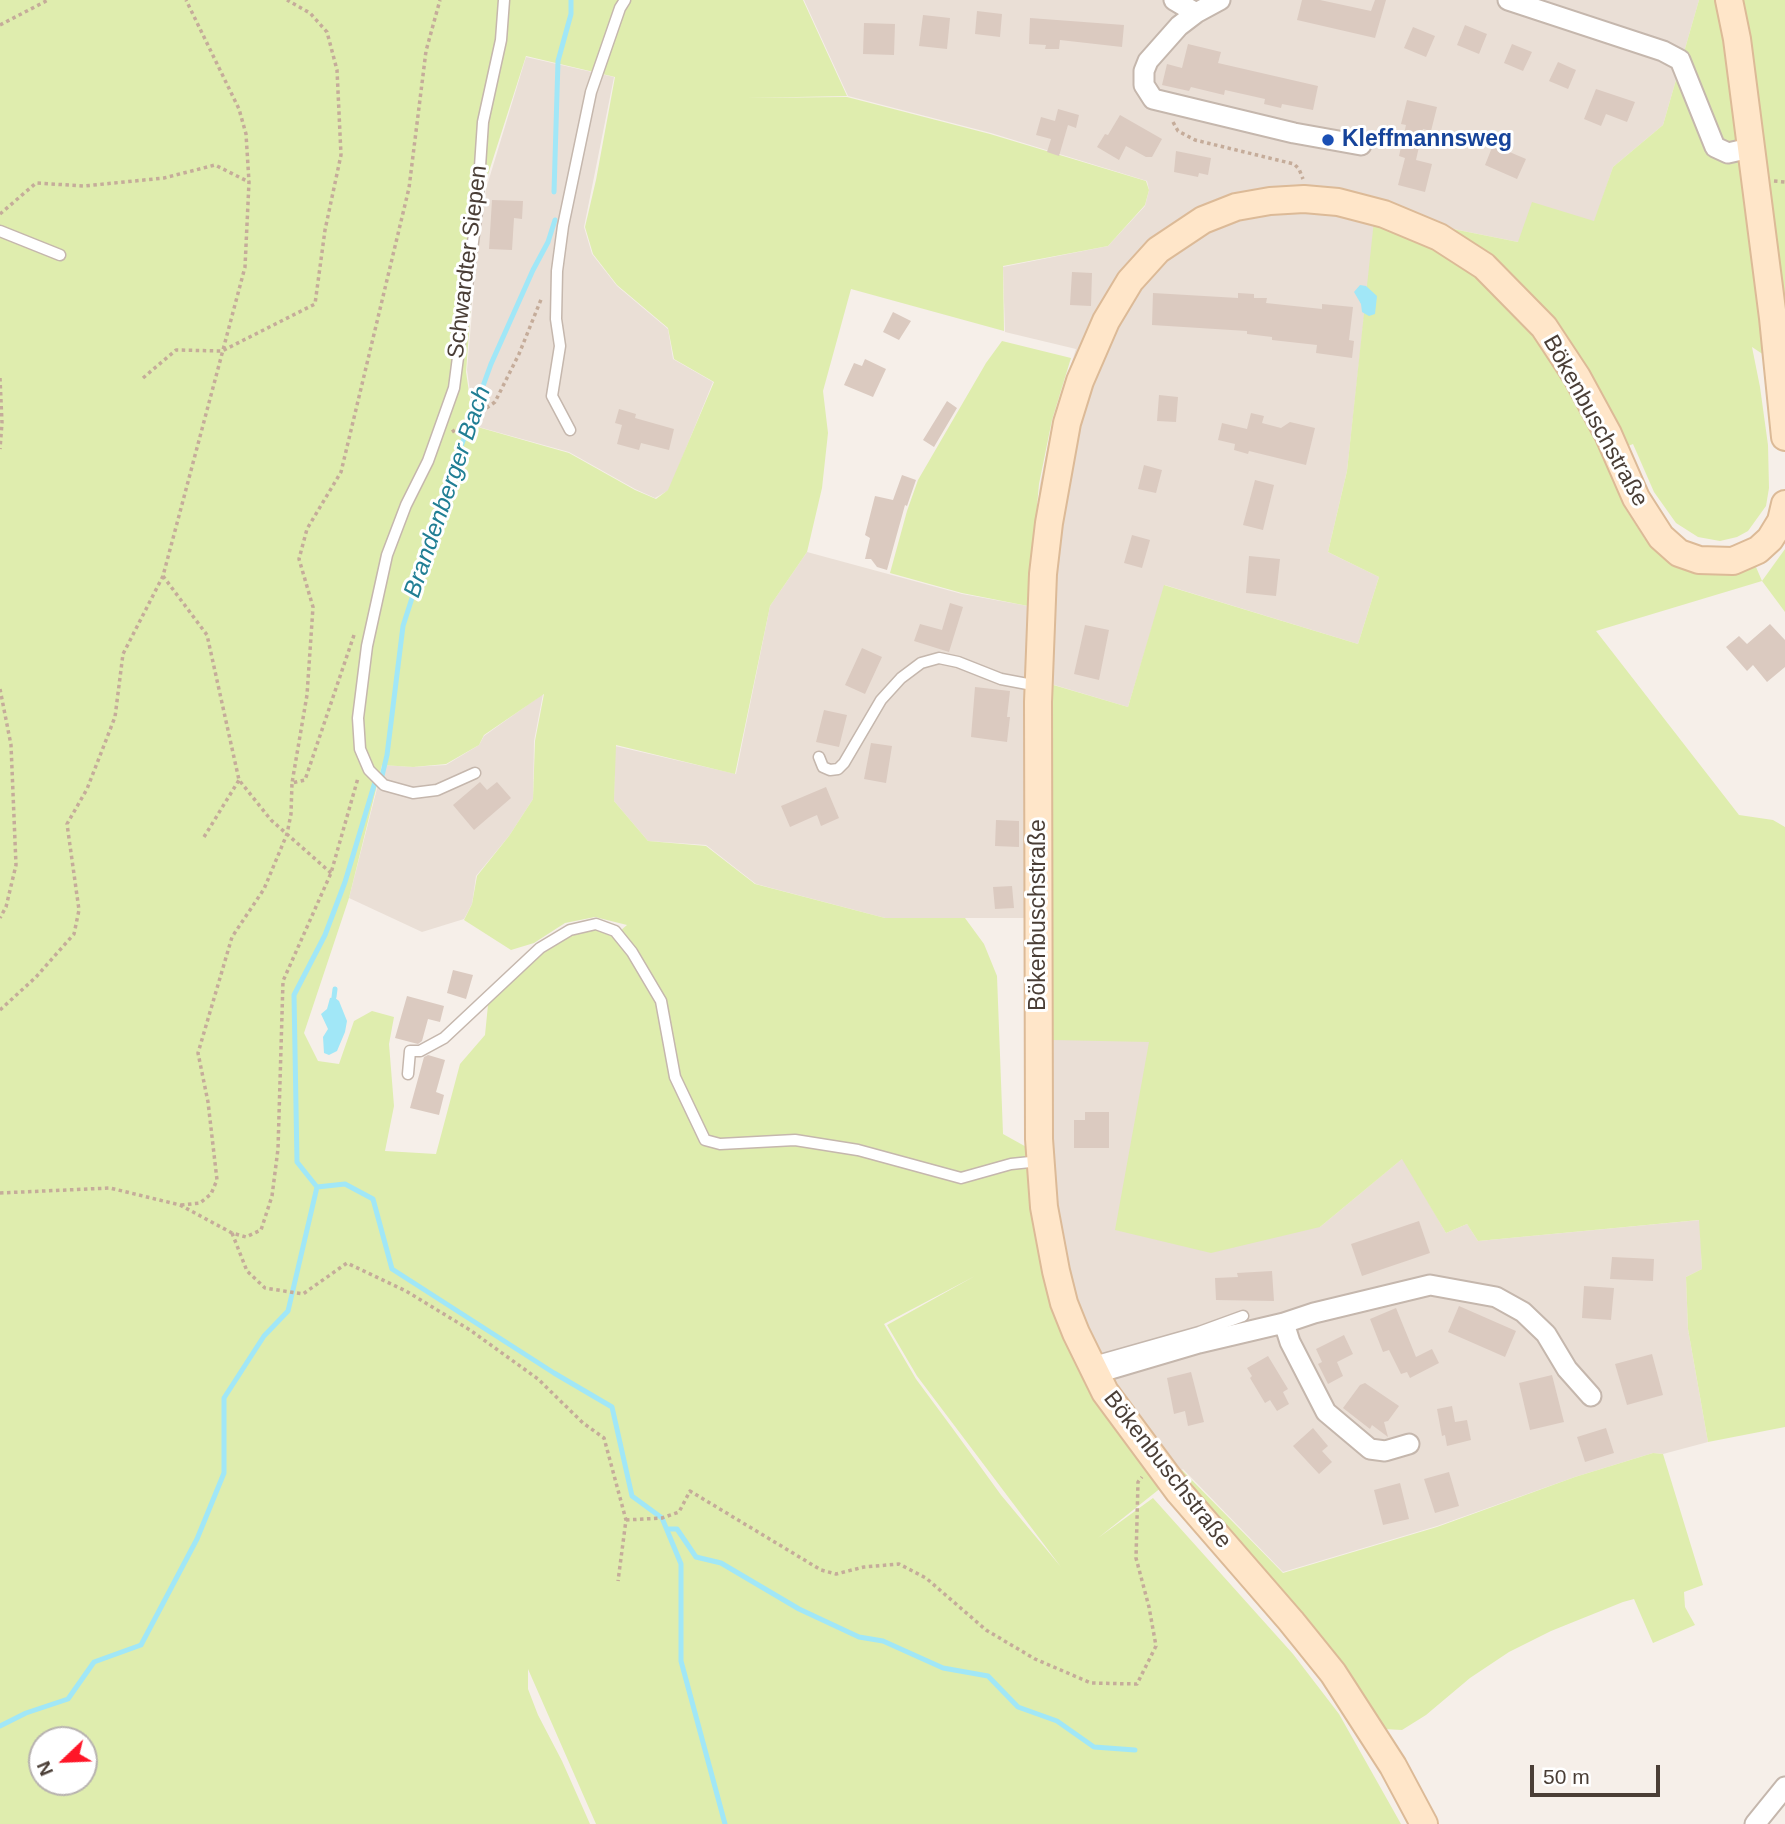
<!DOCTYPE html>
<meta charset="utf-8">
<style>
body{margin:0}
#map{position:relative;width:1785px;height:1824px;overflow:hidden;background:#f6efe9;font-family:Helvetica,sans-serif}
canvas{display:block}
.north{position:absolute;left:28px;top:1726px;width:70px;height:70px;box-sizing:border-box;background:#fff;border:2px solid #b7b2af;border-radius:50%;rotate:247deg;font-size:19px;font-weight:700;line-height:28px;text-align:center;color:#4a3e36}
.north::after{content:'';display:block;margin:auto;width:24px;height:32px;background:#ff1628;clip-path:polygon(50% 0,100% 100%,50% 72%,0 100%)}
.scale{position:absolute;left:1530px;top:1765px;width:130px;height:32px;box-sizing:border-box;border:4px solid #4a3e36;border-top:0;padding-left:9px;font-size:21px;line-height:24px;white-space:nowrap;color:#4a3e36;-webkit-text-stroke:5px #fff;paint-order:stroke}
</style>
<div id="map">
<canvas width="1785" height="1824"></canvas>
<div class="north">N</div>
<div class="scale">50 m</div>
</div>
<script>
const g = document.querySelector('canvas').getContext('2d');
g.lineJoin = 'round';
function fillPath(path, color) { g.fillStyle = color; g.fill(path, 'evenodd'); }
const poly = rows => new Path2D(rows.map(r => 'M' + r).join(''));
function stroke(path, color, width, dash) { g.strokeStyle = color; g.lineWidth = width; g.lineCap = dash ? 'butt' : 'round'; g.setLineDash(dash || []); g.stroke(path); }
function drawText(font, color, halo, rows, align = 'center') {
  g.font = font + ' Helvetica,sans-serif'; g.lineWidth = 6; g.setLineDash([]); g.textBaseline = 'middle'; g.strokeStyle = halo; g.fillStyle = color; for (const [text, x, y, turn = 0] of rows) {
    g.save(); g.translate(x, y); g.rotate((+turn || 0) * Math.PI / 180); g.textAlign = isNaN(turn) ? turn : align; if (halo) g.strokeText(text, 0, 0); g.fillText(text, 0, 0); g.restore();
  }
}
fillPath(poly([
 [804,0,1699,0,1663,125,1613,167,1595,221,1518,242,1453,229,1377,202,1347,471,1328,552,1379,577,1358,644,1165,585,1128,707,1051,684,1053,1039,1149,1041,1320,1227,1403,1158,1446,1233,1467,1224,1478,1241,1700,1220,1702,1269,1686,1277,1688,1329,1708,1442,1663,1454,1653,1453,1575,1477,1437,1526,1283,1572,1183,1469,1163,1487,1058,1310,1028,918,885,918,756,884,706,845,648,841,614,801,615,746,736,774,770,606,807,552,962,594,1028,606,1040,484,1053,421,1076,349,1005,332,1003,267,1108,246,1145,206,1149,190,1147,181,991,133,848,96],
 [526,57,614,77,584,227,592,254,617,286,668,329,673,359,713,382,669,490,655,498,635,489,569,452,475,426,467,370,477,255,486,189],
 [543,694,534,741,533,799,509,836,476,876,472,904,464,919,422,932,349,898,383,765,413,767,446,765,479,745,484,736]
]), '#eadfd6');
fillPath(poly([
 [0,0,803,0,847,96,746,98,847,97,990,134,1146,181,1149,190,1145,205,1108,246,1003,266,1004,331,851,289,823,391,828,433,822,488,807,552,770,606,735,774,616,745,614,801,648,841,706,846,755,884,885,918,965,918,984,944,997,976,1003,1134,1030,1149,1039,1242,1162,1487,1098,1538,1153,1498,1293,1654,1339,1714,1401,1824,596,1824,528,1669,528,1689,538,1715,562,1761,590,1824,0,1824],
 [526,56,615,77,596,180,585,227,593,254,617,285,668,328,674,359,714,382,668,490,656,499,635,490,569,453,474,426,466,372,475,254,484,187],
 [544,694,535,741,533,799,509,836,477,876,472,904,464,920,511,950,534,943,565,923,595,917,627,925,613,937,595,929,571,936,546,950,488,1005,485,1035,460,1064,436,1154,385,1151,394,1106,389,1044,394,1017,372,1011,354,1021,339,1064,318,1061,304,1033,349,898,382,765,413,767,446,764,479,745,484,735],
 [975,1276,887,1325,917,1376,1061,1567,1001,1495,953,1429,916,1379,884,1324],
 [42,1740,84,1740,84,1782,42,1782],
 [1699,0,1785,0,1785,369,1752,347,1760,387,1768,445,1769,488,1766,506,1748,531,1737,537,1720,541,1698,537,1676,523,1654,492,1633,444,1628,446,1625,508,1645,539,1672,560,1731,573,1756,567,1762,581,1785,549,1785,612,1762,581,1596,631,1739,815,1773,820,1785,827,1785,1427,1708,1442,1688,1329,1686,1277,1702,1269,1699,1220,1478,1241,1467,1224,1446,1233,1402,1159,1320,1227,1211,1253,1115,1230,1149,1042,1053,1040,1050,684,1128,707,1164,585,1358,644,1379,577,1328,552,1347,471,1376,202,1453,229,1518,242,1532,202,1594,221,1613,167,1663,125],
 [1002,341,1071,358,1052,420,1039,484,1028,606,962,593,890,573,907,511,918,480,986,363],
 [1653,1453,1663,1454,1703,1585,1684,1592,1685,1607,1695,1625,1653,1643,1634,1599,1623,1602,1551,1631,1509,1652,1470,1678,1426,1715,1402,1730,1384,1729,1176,1475,1182,1470,1283,1573,1437,1527,1575,1477]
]), '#dfedae');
fillPath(poly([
 [1360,285,1366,286,1377,296,1375,314,1369,316,1362,312,1361,304,1354,292],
 [334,997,339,1001,347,1021,345,1032,337,1051,329,1055,324,1053,323,1037,328,1029,321,1014,327,1009,330,998]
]), '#a1e7f7');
stroke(poly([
 [554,192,558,61,571,14,571,0],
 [382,776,387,755,403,626,459,452,491,364,533,270,548,242,555,220],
 [334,997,335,989],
 [317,1187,345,1184,373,1199,392,1269,554,1373,612,1407,632,1496,662,1518,681,1564,681,1661,725,1824],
 [667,1529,677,1529,696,1557,721,1563,799,1609,859,1637,883,1641,943,1668,988,1676,1018,1707,1057,1721,1094,1747,1135,1750],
 [0,1726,26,1713,68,1699,94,1662,141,1645,197,1539,224,1473,224,1398,264,1336,288,1311,317,1187,297,1162,294,995,325,935,345,882,375,782]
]), '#a1e7f7', 5);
fillPath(poly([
 [1302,0,1320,0,1371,11,1375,0,1386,0,1375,38,1297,20],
 [977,11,1002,14,1000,37,975,34],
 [923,15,950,18,947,49,919,46],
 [1030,18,1124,25,1122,47,1060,40,1059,49,1045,49,1046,45,1029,44],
 [864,23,895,24,894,55,863,54],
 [1465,25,1487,34,1479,54,1457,45],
 [1413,27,1435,36,1426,57,1404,48],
 [1188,44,1221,52,1218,63,1318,86,1313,110,1282,104,1281,108,1264,104,1265,99,1225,90,1224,95,1191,87,1189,91,1162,85,1167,64,1182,68],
 [1512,44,1532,52,1523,71,1504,63],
 [1558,62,1576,70,1568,89,1549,81],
 [1596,89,1635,102,1627,122,1606,114,1601,126,1584,119],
 [1407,100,1437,107,1431,131,1423,129,1416,160,1432,164,1425,192,1398,185,1405,158,1399,156,1406,125,1401,124],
 [1058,109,1079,115,1076,128,1068,125,1059,156,1047,152,1051,139,1036,135,1041,117,1055,121],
 [1120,115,1162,139,1152,157,1146,157,1126,146,1119,160,1097,147,1105,134,1108,135],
 [1493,145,1526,159,1517,179,1485,165],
 [1176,151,1211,158,1208,175,1199,173,1198,177,1174,172],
 [492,200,523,201,522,219,514,218,512,250,489,249],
 [1072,272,1092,273,1091,306,1070,305],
 [1153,293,1238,298,1238,293,1254,294,1254,298,1267,298,1266,303,1322,309,1322,304,1353,307,1349,340,1354,341,1352,358,1316,353,1317,345,1272,340,1272,337,1247,334,1247,331,1152,325],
 [893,312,911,321,899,340,883,332],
 [865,359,886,369,873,397,844,385,854,363,862,366],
 [1159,395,1178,397,1176,422,1157,421],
 [947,401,957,408,934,447,923,440],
 [619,409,636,414,635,418,674,429,669,450,641,443,639,450,617,444,622,425,615,423],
 [1251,413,1264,416,1262,423,1281,428,1290,422,1315,428,1306,465,1249,451,1248,454,1234,450,1235,444,1218,440,1222,423,1247,429],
 [1144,465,1162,470,1156,493,1138,489],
 [902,475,916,480,907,506,905,505,887,570,877,567,871,559,865,559,870,538,865,535,875,496,893,500],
 [1255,480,1274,485,1263,530,1243,525],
 [1132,535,1150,540,1142,568,1124,563],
 [1249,556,1280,559,1276,596,1246,593],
 [950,603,963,607,949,652,914,641,920,624,942,630],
 [1770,624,1785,640,1785,667,1767,682,1753,665,1747,671,1726,647,1739,636,1747,644],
 [1085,625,1109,630,1099,680,1074,674],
 [862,648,882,657,865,694,845,685],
 [975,687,1010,691,1007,717,1010,717,1007,742,971,737],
 [824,710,847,715,839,747,816,742],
 [871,743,892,746,886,783,864,779],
 [480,782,487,790,497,782,511,798,474,830,453,805],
 [826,787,839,818,821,826,817,815,790,827,781,806],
 [996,820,1019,821,1019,847,995,846],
 [1012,886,1014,908,995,909,993,887],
 [453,970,473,975,466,999,447,993],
 [407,996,444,1006,440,1022,428,1019,422,1041,418,1044,395,1038],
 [428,1055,445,1060,436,1092,444,1095,439,1115,410,1108,424,1057],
 [1085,1112,1109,1112,1109,1148,1074,1148,1074,1120,1085,1120],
 [1419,1221,1430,1253,1362,1276,1351,1244],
 [1612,1257,1654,1259,1653,1281,1610,1279],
 [1272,1271,1274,1301,1216,1300,1215,1278,1238,1277,1237,1273],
 [1584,1286,1614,1288,1611,1320,1582,1318],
 [1459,1306,1516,1331,1505,1357,1448,1332],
 [1396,1308,1416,1357,1432,1349,1439,1363,1410,1378,1407,1372,1401,1374,1389,1350,1383,1352,1370,1319],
 [1344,1335,1353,1354,1337,1362,1343,1376,1328,1384,1318,1364,1322,1362,1316,1349],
 [1652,1354,1663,1395,1627,1405,1615,1364],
 [1268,1356,1288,1389,1283,1392,1289,1404,1277,1411,1270,1400,1265,1403,1250,1378,1252,1376,1247,1368],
 [1191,1372,1204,1422,1188,1426,1185,1411,1174,1414,1167,1378],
 [1552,1375,1564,1422,1530,1430,1519,1383],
 [1365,1383,1399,1406,1388,1421,1384,1422,1388,1437,1372,1425,1370,1429,1343,1408,1360,1385],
 [1452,1406,1455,1422,1467,1420,1471,1440,1447,1446,1445,1435,1442,1436,1437,1409],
 [1313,1428,1328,1446,1322,1451,1332,1462,1319,1474,1293,1446],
 [1606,1428,1614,1453,1585,1462,1577,1437],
 [1449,1472,1459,1506,1435,1513,1424,1479],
 [1400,1483,1409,1519,1383,1525,1374,1490]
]), '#dbcac0');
const lane = poly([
 [0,231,60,255],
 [570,430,552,396,560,346,556,319,557,271,563,226,591,92,620,8,625,0],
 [819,757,823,767,830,770,838,769,844,763,881,700,901,678,921,663,939,658,958,662,1001,679,1038,686],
 [475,773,437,790,413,793,384,785,369,770,360,749,358,718,367,646,387,555,406,505,428,461,454,388,477,211,483,122,501,40,504,0],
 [408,1074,410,1051,420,1051,444,1038,540,948,570,930,596,924,615,931,632,952,661,1001,675,1077,705,1140,720,1144,795,1140,858,1150,961,1178,1011,1164,1040,1161],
 [1093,1362,1199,1332,1243,1316]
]);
const street = poly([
 [1174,0,1196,13],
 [1220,0,1196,13,1179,26,1148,61,1144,71,1144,85,1153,99,1294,133,1361,145],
 [1508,0,1663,51,1680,60,1715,147,1728,153,1750,148],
 [1284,1323,1314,1313,1430,1285,1496,1297,1523,1312,1546,1334,1567,1369,1591,1396],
 [1094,1374,1199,1343,1284,1323,1290,1342,1326,1412,1370,1449,1385,1451,1409,1444],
 [1755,1824,1785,1787]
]);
const secondary = poly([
 [1729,0,1737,39,1773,318,1785,437],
 [1424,1824,1393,1766,1333,1673,1291,1621,1179,1492,1105,1392,1076,1333,1064,1303,1056,1271,1044,1207,1039,1139,1038,702,1043,574,1049,523,1067,423,1080,381,1106,321,1130,281,1158,250,1203,220,1236,207,1270,201,1304,199,1338,202,1384,214,1439,237,1484,266,1544,327,1577,377,1608,434,1636,498,1661,537,1679,553,1699,560,1733,561,1758,550,1770,539,1781,521,1785,504]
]);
stroke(lane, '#c5b7ad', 13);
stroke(street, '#c5b7ad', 23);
stroke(secondary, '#dcba97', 30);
stroke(poly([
 [0,25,48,0],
 [1173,122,1178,131,1195,140,1294,164,1299,169,1303,179],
 [1774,181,1785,182],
 [0,214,36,183,84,186,164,178,215,165,249,182],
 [0,378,2,423,0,449],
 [143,378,176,350,222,351,315,304,325,230,341,155,337,70,327,32,310,13,287,0],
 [452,432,495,402,519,354,542,297],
 [163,576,207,635,239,780,271,820,331,873],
 [354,635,305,780,292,783,307,695,313,607,299,559,307,529,341,472,409,188,426,51,440,0],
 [0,689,11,745,16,865,6,907,0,918],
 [204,837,239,780],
 [0,1010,36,977,74,934,79,910,67,824,87,789,115,717,123,654,163,576,245,267,249,182,246,134,239,109,186,0],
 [0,1193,110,1188,180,1205,232,1233,246,1237,261,1230,272,1196,278,1149,283,981,331,873,358,778],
 [181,1205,200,1203,211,1194,217,1180,208,1102,198,1053,232,937,264,889,287,834,291,814,292,783],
 [232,1233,247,1271,265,1288,303,1294,347,1263,406,1291,470,1330,538,1379,583,1423,604,1438,626,1520,618,1581],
 [626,1520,662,1518,679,1512,690,1491,821,1570,836,1574,864,1567,899,1564,926,1578,986,1630,1035,1659,1091,1683,1137,1684,1156,1646,1149,1607,1136,1558,1138,1482,1142,1477]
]), '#c5ac9a', 3.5, [3.5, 3.5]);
stroke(lane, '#fff', 10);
stroke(street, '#fff', 19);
stroke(secondary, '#ffe6c9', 26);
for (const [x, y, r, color] of [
 [1328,140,7,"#1a4fb4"]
]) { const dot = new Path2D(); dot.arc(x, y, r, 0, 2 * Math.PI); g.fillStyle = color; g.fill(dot); stroke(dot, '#fff', 2.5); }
drawText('bold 23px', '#164399', '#fff', [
 ["Kleffmannsweg",1342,140]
], 'left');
drawText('23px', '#4a3e36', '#fff', [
 ["Schwardter Siepen",468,262,-83],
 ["Bökenbuschstraße",1595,421,61],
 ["Bökenbuschstraße",1039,915,-90],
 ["Bökenbuschstraße",1167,1470,52]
]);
drawText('italic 24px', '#207e94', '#fff', [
 ["Brandenberger Bach",448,492,-71]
]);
</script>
